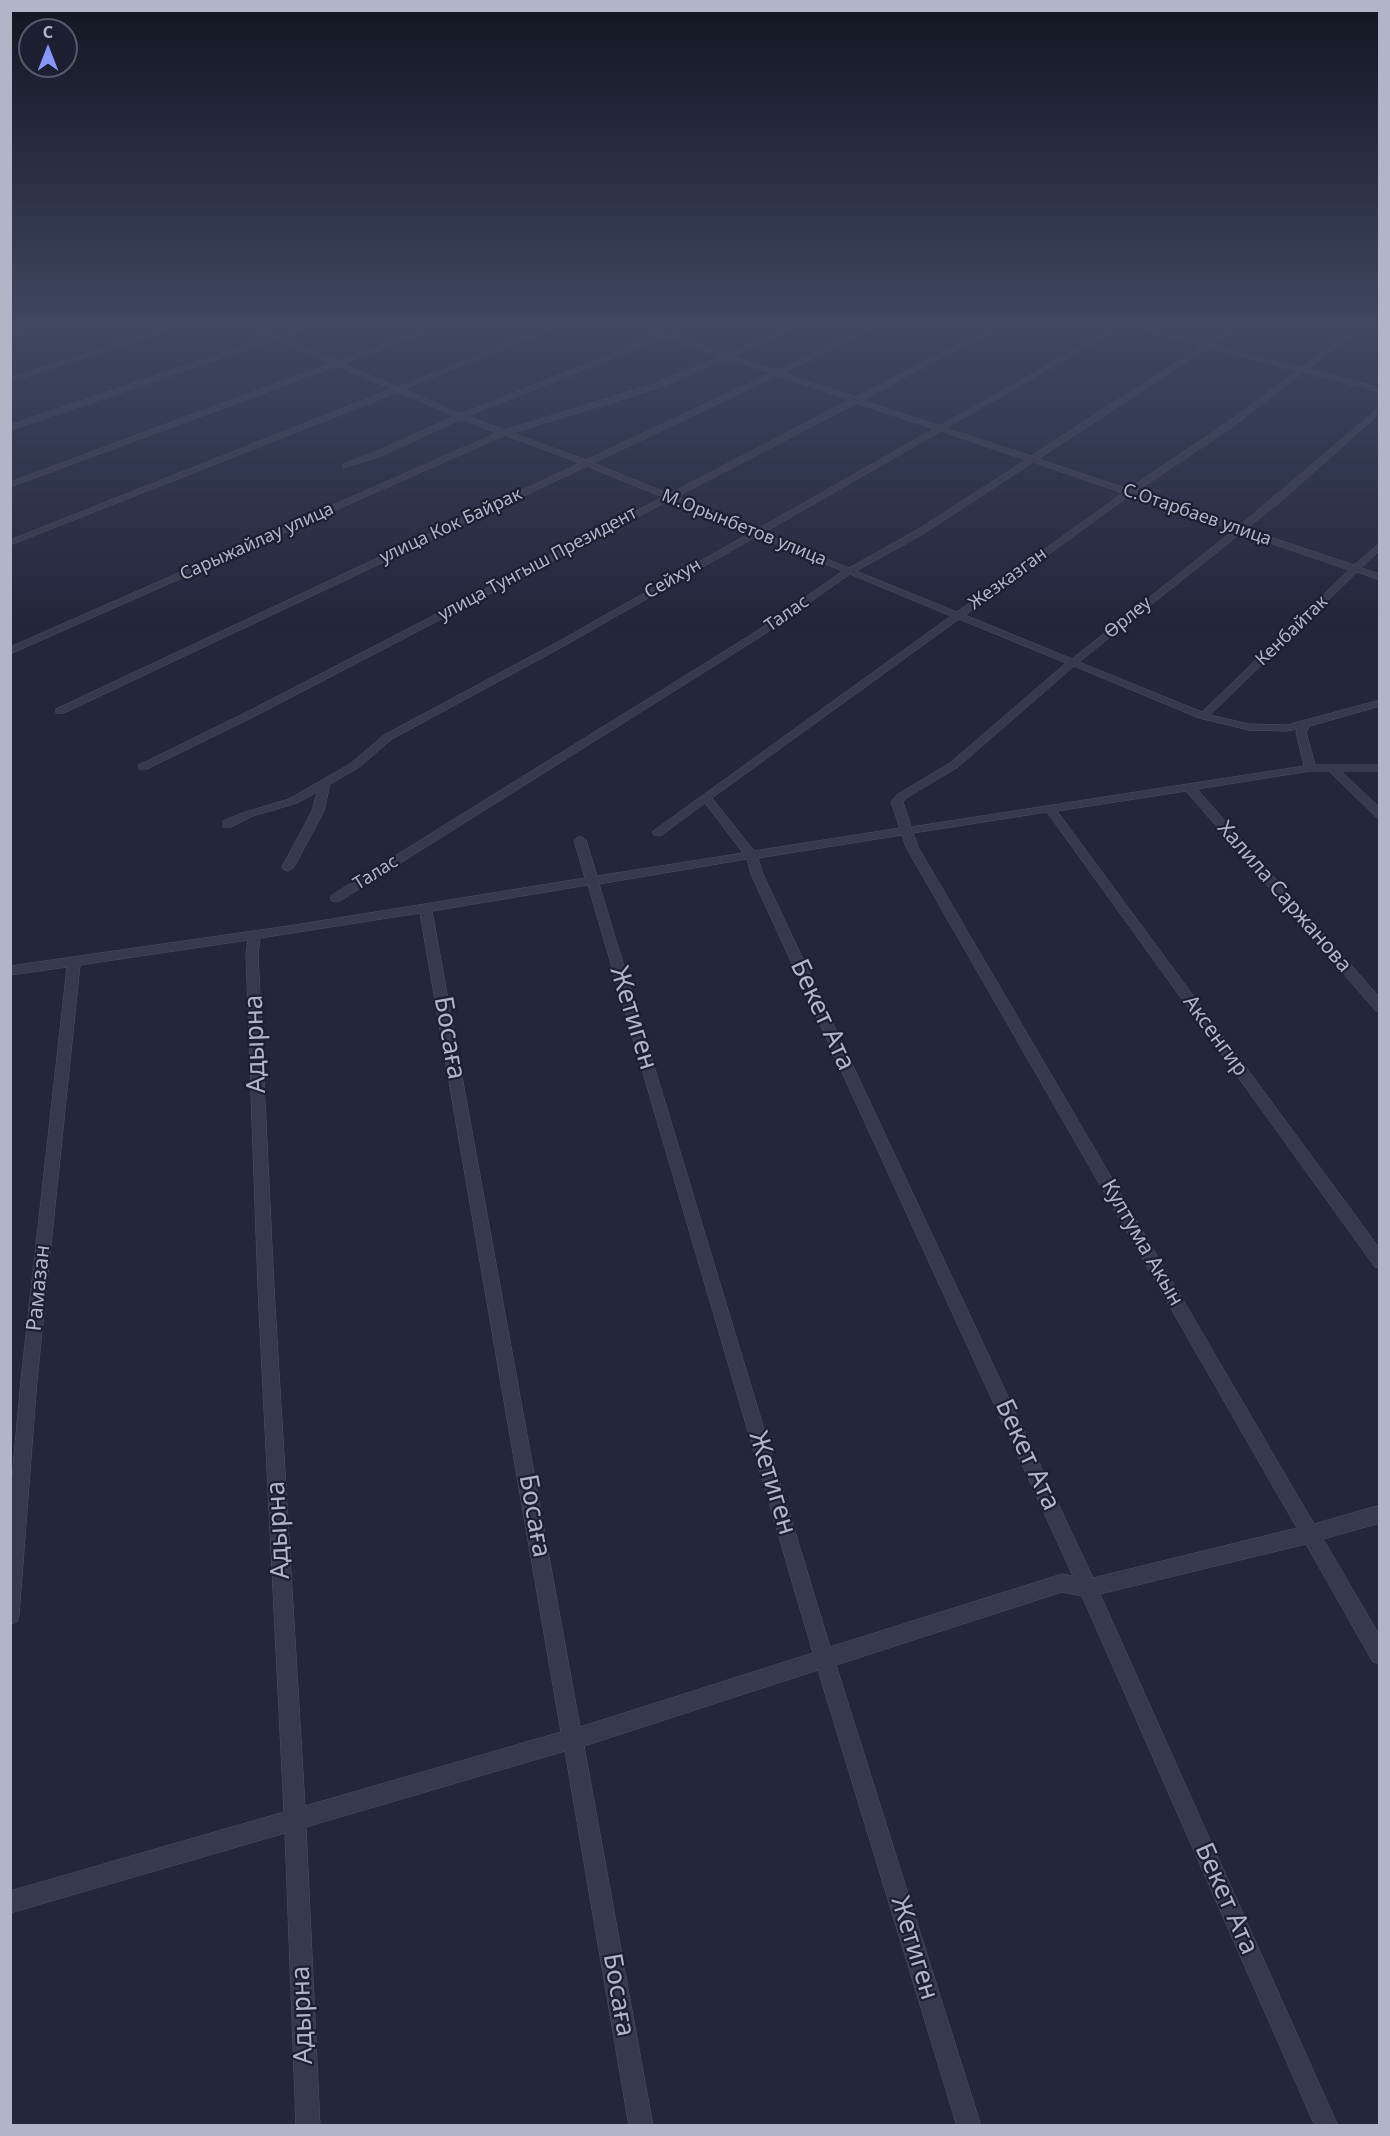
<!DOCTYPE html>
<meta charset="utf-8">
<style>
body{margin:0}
#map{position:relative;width:1390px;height:2136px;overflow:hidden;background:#23273c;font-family:"Noto Sans",sans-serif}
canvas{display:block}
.frame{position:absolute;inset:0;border:12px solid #b2b5c8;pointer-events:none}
.north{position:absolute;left:18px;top:18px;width:60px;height:60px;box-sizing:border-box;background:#1c1f31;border:2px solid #585b6d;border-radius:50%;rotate:0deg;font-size:16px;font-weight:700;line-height:24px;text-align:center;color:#b2b5c8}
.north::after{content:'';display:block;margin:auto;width:21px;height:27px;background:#8897f7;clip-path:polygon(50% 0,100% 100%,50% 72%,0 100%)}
</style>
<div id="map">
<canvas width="1390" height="2136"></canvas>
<div class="frame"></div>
<div class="north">С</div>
</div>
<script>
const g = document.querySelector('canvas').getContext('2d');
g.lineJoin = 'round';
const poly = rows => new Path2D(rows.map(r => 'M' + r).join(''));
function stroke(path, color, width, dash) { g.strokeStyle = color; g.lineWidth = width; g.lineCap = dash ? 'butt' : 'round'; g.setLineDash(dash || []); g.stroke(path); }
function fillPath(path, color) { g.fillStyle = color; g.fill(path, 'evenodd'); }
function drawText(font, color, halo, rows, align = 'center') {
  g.font = font + ' "Noto Sans",sans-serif'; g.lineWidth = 4.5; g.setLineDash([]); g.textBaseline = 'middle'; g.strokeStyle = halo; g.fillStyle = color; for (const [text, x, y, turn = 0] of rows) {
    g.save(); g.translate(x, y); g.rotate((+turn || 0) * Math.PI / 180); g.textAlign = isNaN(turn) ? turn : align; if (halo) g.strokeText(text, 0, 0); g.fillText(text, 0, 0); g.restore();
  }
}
const street = poly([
 [28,327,38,327,10,336,10,332,28,327],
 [167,327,176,327,10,382,10,378,167,327],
 [249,327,257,327,277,335,301,327,310,327,282,338,338,361,430,327,439,327,344,364,398,387,550,327,558,327,404,389,461,414,658,335,637,327,646,327,664,333,680,327,688,327,671,335,726,354,790,327,798,327,733,356,776,371,870,327,878,327,783,373,856,397,992,327,1000,327,862,400,940,426,1115,327,1122,327,946,428,1031,456,1201,346,1132,327,1142,327,1206,343,1231,327,1238,327,1212,345,1301,368,1355,327,1362,327,1308,369,1380,388,1380,392,1303,372,1231,428,1135,492,1239,526,1380,407,1380,413,1280,502,1246,529,1354,565,1380,543,1380,550,1361,568,1380,574,1380,580,1357,572,1210,715,1249,724,1287,725,1380,700,1380,706,1310,726,1306,732,1315,765,1380,765,1380,771,1341,771,1380,808,1380,818,1376,817,1329,771,1310,771,1197,789,1380,998,1380,1012,1375,1010,1186,791,1057,811,1380,1249,1380,1268,1375,1267,1047,812,913,833,918,847,1314,1524,1380,1505,1380,1523,1323,1539,1380,1636,1380,1664,1373,1662,1306,1544,1100,1594,1338,2126,1315,2126,1082,1596,1062,1592,836,1665,981,2126,957,2126,818,1670,584,1746,653,2126,629,2126,565,1751,306,1827,320,2126,296,2126,285,1833,10,1913,10,1891,284,1812,258,1288,246,954,248,940,80,965,37,1380,19,1615,17,1622,10,1624,10,1500,21,1380,67,967,10,975,10,966,295,925,585,878,574,840,580,836,586,840,597,876,743,853,705,803,662,835,654,835,652,832,951,616,850,574,760,637,340,901,332,901,330,898,332,895,754,633,843,571,757,536,562,647,392,739,358,768,330,784,324,811,294,867,288,871,284,870,282,867,312,811,317,792,297,803,253,816,231,827,223,827,223,821,245,812,289,799,350,764,384,735,556,643,750,533,670,500,255,716,147,769,139,769,139,765,247,712,663,497,587,466,64,713,56,713,56,709,580,463,505,435,10,654,10,647,497,433,461,419,379,457,343,468,343,464,373,453,455,416,398,392,10,545,10,540,391,389,337,366,10,487,10,482,331,363,276,340,10,430,10,425,270,337,249,327],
 [665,338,720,356,653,384,505,430,467,416,665,338],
 [1208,348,1297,371,1225,424,1128,489,1038,459,1208,348],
 [727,359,771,373,586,460,512,433,659,388,727,359],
 [777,376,850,400,669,494,593,463,777,376],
 [857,403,934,429,756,530,676,497,857,403],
 [941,431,1026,460,917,530,849,568,763,533,941,431],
 [1033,462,1123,493,957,612,856,571,923,534,1033,462],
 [1130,495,1234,530,1072,659,965,615,1130,495],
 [1241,533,1349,570,1202,712,1079,662,1241,533],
 [959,619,1066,663,950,763,898,794,891,802,900,828,754,851,712,798,959,619],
 [1074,666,1199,718,1249,730,1287,731,1298,729,1296,732,1304,766,911,827,903,802,906,798,958,767,1074,666],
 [902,835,906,847,1297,1528,1093,1578,763,874,758,858,902,835],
 [747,859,751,874,1073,1576,1062,1574,830,1647,599,884,747,859],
 [588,885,813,1653,580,1727,432,911,588,885],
 [420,913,561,1732,305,1806,274,1288,258,954,260,938,420,913]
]);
stroke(street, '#4f5264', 1);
fillPath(street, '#373a4c');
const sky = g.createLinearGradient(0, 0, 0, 626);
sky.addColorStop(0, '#131521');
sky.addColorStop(0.52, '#3f4761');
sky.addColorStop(1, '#3f476100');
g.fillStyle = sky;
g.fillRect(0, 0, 1390, 626);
drawText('18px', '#b2b5c8', '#1c1f31', [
 ["С.Отарбаев улица",1197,515,19],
 ["улица Кок Байрак",451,526,-25],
 ["М.Орынбетов улица",744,528,22],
 ["Сарыжайлау улица",257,542,-24],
 ["улица Тунгыш Президент",538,564,-28],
 ["Сейхун",673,579,-30],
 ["Жезказган",1008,579,-36],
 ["Талас",787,614,-35],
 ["Өрлеу",1128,618,-39],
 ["Кенбайтак",1292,631,-44],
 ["Талас",376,873,-32]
]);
drawText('21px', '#b2b5c8', '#1c1f31', [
 ["Халила Саржанова",1284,897,49],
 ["Аксенгир",1215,1036,54],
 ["Култума Акын",1142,1243,60],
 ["Рамазан",39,1288,-84]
]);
drawText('26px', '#b2b5c8', '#1c1f31', [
 ["Бекет Ата",822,1015,65],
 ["Жетиген",633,1018,73],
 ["Босаға",449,1038,80],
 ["Адырна",256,1044,-92],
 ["Бекет Ата",1027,1455,65],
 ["Жетиген",772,1483,73],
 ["Босаға",534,1516,80],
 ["Адырна",279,1530,-93],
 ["Бекет Ата",1226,1899,66],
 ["Жетиген",914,1948,73],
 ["Босаға",618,1995,80],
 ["Адырна",303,2015,-92]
]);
</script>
